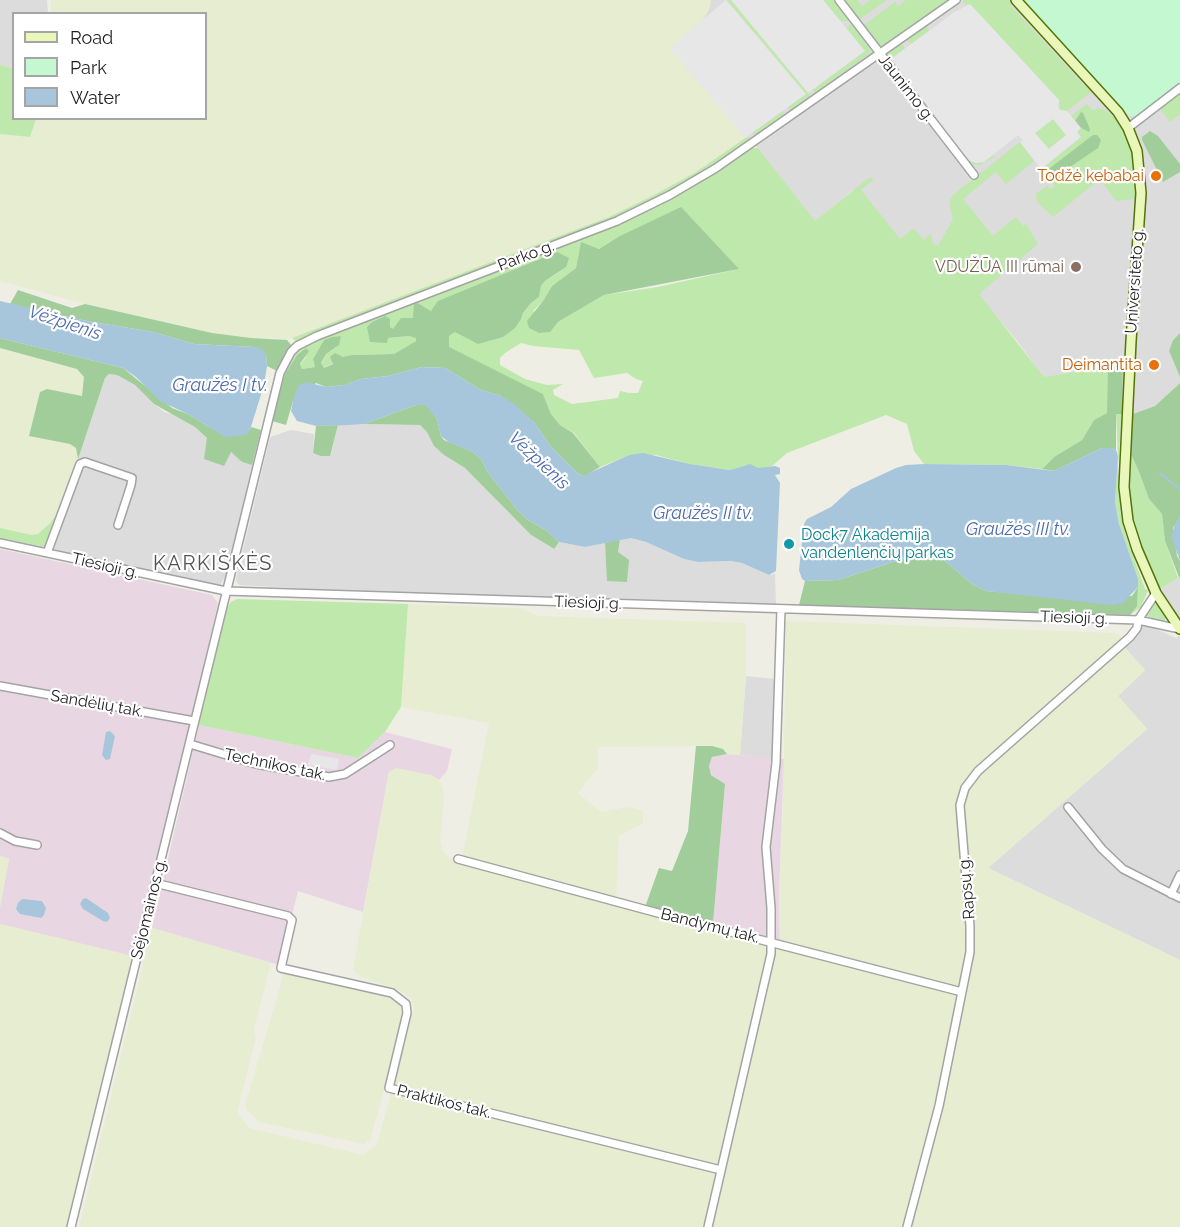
<!DOCTYPE html>
<meta charset="utf-8">
<style>
body{margin:0}
#map{position:relative;width:1180px;height:1227px;overflow:hidden;background:#efeee5;font-family:Raleway,sans-serif}
canvas{display:block}
.legend{position:absolute;left:12px;top:12px;width:195px;height:108px;box-sizing:border-box;background:#fff;border:2px solid #a5a5a5;margin:0;padding:8px 10px;list-style:none;font-size:18px;color:#1f1f1f}
.legend li{display:flex;align-items:center;gap:12px;height:30px}
.legend b{width:30px;border:2px solid #a5a5a5}
</style>
<div id="map">
<canvas width="1180" height="1227"></canvas>
<ul class="legend">
<li><b style="height:8px;background:#e9f8ba"></b>Road</li>
<li><b style="height:16px;background:#c3f8d1"></b>Park</li>
<li><b style="height:16px;background:#a7c6db"></b>Water</li>
</ul>
</div>
<script>
const g = document.querySelector('canvas').getContext('2d');
g.lineJoin = 'round';
function fillPath(path, color) { g.fillStyle = color; g.fill(path, 'evenodd'); }
const poly = rows => new Path2D(rows.map(r => 'M' + r).join(''));
function stroke(path, color, width, dash) { g.strokeStyle = color; g.lineWidth = width; g.lineCap = dash ? 'butt' : 'round'; g.setLineDash(dash || []); g.stroke(path); }
function drawText(font, color, halo, rows, align = 'center') {
  g.font = font + ' Raleway,sans-serif'; g.lineWidth = 4.5; g.setLineDash([]); g.textBaseline = 'middle'; g.strokeStyle = halo; g.fillStyle = color; for (const [text, x, y, turn = 0] of rows) {
    g.save(); g.translate(x, y); g.rotate((+turn || 0) * Math.PI / 180); g.textAlign = isNaN(turn) ? turn : align; if (halo) g.strokeText(text, 0, 0); g.fillText(text, 0, 0); g.restore();
  }
}
fillPath(poly([
 [0,0,47,0,48,13,14,14,13,68,0,65],
 [711,0,1023,0,1130,116,1137,116,1180,81,1180,333,1173,340,1169,351,1180,377,1180,383,1155,406,1133,414,1107,413,1107,367,1044,378,1018,342,986,304,946,302,853,190,815,222,748,136,745,138,703,20,709,9],
 [109,374,117,375,135,385,154,404,164,412,176,415,195,427,207,438,231,452,242,462,252,465,227,575,220,585,215,586,45,547,48,545,105,378],
 [364,424,420,425,428,432,434,446,444,455,465,468,531,535,553,549,559,542,585,547,605,543,608,581,620,539,631,538,646,542,684,559,698,562,731,561,742,563,769,575,775,574,776,604,608,598,400,594,240,585,237,583,236,579,270,437,291,430,314,434,313,453,330,456,338,425],
 [1178,578,1180,580,1180,620,1160,589],
 [1143,625,1156,629,1176,638,1180,635,1180,960,988,868,1147,729,1118,696,1145,670,1124,647],
 [746,676,776,679,773,759,740,755]
]), '#dddcdc');
fillPath(poly([
 [0,549,212,595,218,603,191,722,132,956,0,924,0,907,9,859,0,856],
 [199,725,358,758,385,732,452,749,447,771,439,780,430,775,389,772,363,912,298,891,279,965,152,928],
 [727,754,784,759,779,895,780,941,713,924,725,785,711,774,709,766,712,757]
]), '#e8d7e2');
fillPath(poly([
 [51,0,711,0,709,9,703,20,671,48,745,138,696,172,654,195,609,217,320,329,283,341,276,338,251,338,212,333,85,304,0,281,0,134,30,137,36,119,206,118,206,14,51,13],
 [0,348,78,369,85,377,83,396,47,389,29,436,70,444,76,448,78,459,59,512,49,524,38,534,32,535,0,528],
 [408,604,519,608,539,616,746,623,746,676,740,755,727,754,723,749,712,746,598,747,598,768,578,793,601,812,628,807,643,811,643,824,619,835,616,899,780,941,779,895,783,809,786,621,1115,633,1120,635,1122,639,1121,643,1145,670,1118,696,1147,729,988,868,1180,960,1180,1227,79,1227,152,928,271,963,254,1029,256,1039,237,1112,249,1128,363,1155,377,1145,414,1008,411,999,402,992,357,975,353,969,389,772,396,768,431,775,439,780,443,788,444,799,440,840,442,849,448,857,461,863,489,723,401,707],
 [0,856,9,859,0,907],
 [0,924,132,956,66,1227,0,1227],
 [284,973,393,998,401,1006,403,1018,371,1138,364,1144,259,1122,246,1109,246,1102]
]), '#e6edd1');
fillPath(poly([
 [727,0,731,0,811,96,792,110,789,109,788,107,806,94],
 [823,0,833,0,849,19,848,21,841,21],
 [842,0,857,0,862,6,870,0,887,0,860,19],
 [906,0,951,0,884,46,880,45,864,25,895,2,898,6],
 [963,0,1009,0,1012,3,1010,5,1084,85,1086,84,1091,91,1090,93,1067,111,1060,110,1059,100,970,4,968,5,963,3],
 [850,24,853,25,872,52,815,93,812,90,865,51,847,29],
 [924,26,929,29,927,34,912,44,908,42,907,38],
 [900,43,904,46,904,49,891,59,905,77,903,78,887,58,887,55,890,49],
 [0,65,13,68,14,118,36,119,30,137,0,134],
 [1180,93,1180,114,1170,122,1160,109],
 [1087,104,1093,111,1098,108,1105,110,1116,118,1129,139,1136,169,1135,199,1116,201,1100,179,1053,217,1037,202,1036,194,1047,185,1050,189,1055,186,1045,174,1045,166,1081,137,1077,132,1081,128,1089,132,1081,112,1075,121,1071,116],
 [781,112,784,113,784,115,755,136,754,135,753,132],
 [1053,119,1066,135,1048,149,1035,133],
 [940,123,968,160,984,162,993,155,994,157,980,165,971,164,939,125],
 [748,136,751,139,702,172,679,186,632,210,297,342,292,338,609,217,654,195,696,172],
 [1020,142,1034,161,1006,184,996,172,963,199,993,236,1016,217,1023,226,1026,224,1038,244,979,294,1044,377,1108,367,1107,413,1094,420,1082,440,1054,457,1042,469,1006,465,924,464,914,451,907,424,886,415,787,453,772,466,762,469,746,465,731,470,718,468,690,464,656,455,629,455,600,467,574,433,560,425,551,414,543,394,449,348,449,336,455,332,521,319,523,313,531,303,539,297,541,286,545,281,561,271,431,311,418,303,413,318,392,330,390,327,390,319,387,342,388,338,409,336,416,337,416,341,394,354,352,355,323,368,321,364,326,354,339,345,324,340,313,359,315,367,302,369,300,365,306,357,306,348,297,355,285,374,279,390,290,361,298,351,306,345,661,205,709,177,750,148,758,148,815,221,870,177,874,179,861,190,900,239,914,228,923,240,931,234,933,244,938,246,953,219,950,207,950,200,953,195],
 [618,237,739,269,658,287,604,295,558,322,533,311,543,301,552,286,576,268,581,243,599,249],
 [521,343,533,346,579,350,594,378,627,373,636,379,643,381,638,393,629,393,620,391,618,398,572,404,554,395,553,390,563,384,547,385,525,379,500,365,500,358,505,353],
 [1116,414,1122,414,1118,465,1121,516,1126,536,1145,589,1148,590,1141,607,1130,615,1137,606,1138,580,1119,524,1115,502,1118,456],
 [1130,452,1139,472,1149,499,1162,514,1165,541,1178,578,1160,589,1142,549,1133,518,1130,498],
 [59,512,48,545,45,547,0,538,0,528,32,535,38,534,49,524],
 [237,599,408,604,401,707,385,732,358,758,199,725,227,608,231,602],
 [1156,603,1166,618,1164,622,1146,616,1153,604]
]), '#bfe8ac');
fillPath(poly([
 [1081,112,1083,113,1090,129,1089,132,1081,128,1075,121],
 [1150,131,1158,136,1180,164,1180,172,1163,182,1142,140,1142,137],
 [1093,135,1097,135,1101,140,1098,148,1055,177,1052,175,1050,168],
 [681,207,739,269,604,295,558,322,550,332,539,333,529,328,527,321,543,301,552,286,576,268,581,242,599,249,618,237],
 [557,252,569,258,566,267,545,281,541,286,539,297,531,303,523,313,521,319,515,328,503,337,478,344,455,332,449,336,449,347,543,394,551,414,560,425,573,433,600,467,587,475,583,476,577,473,551,447,534,422,501,396,481,390,445,368,422,367,388,376,361,379,345,385,326,387,316,383,293,401,286,425,272,421,285,374,297,355,306,348,309,351,300,364,302,369,315,367,313,359,324,340,332,337,341,336,339,345,326,354,321,363,324,368,333,364,330,357,335,353,343,357,352,355,394,354,416,341,416,338,409,336,388,338,387,343,370,342,367,327,372,322,385,316,390,319,390,327,393,329,401,318,413,318,414,304,418,303,431,311,438,301],
 [18,290,72,308,85,304,212,333,251,338,287,340,292,346,285,353,277,371,267,366,266,355,255,347,194,344,153,332,87,321,10,304],
 [1180,333,1180,377,1169,351,1173,340],
 [0,338,123,368,172,408,188,414,209,427,250,430,251,427,261,430,252,465,242,462,231,452,224,466,204,459,207,438,195,427,154,404,135,385,117,375,109,374,105,378,78,459,76,448,70,444,29,436,40,392,47,389,82,396,84,377,77,369,0,348],
 [1123,362,1122,414,1116,414,1116,450,1111,448,1102,448,1054,471,1042,469,1054,457,1082,440,1094,420,1107,413,1108,367],
 [1180,383,1180,518,1173,528,1177,556,1180,561,1180,580,1165,541,1162,514,1149,499,1139,472,1130,452,1133,414,1155,406],
 [416,405,426,405,430,409,437,419,441,436,444,440,473,452,482,460,487,471,518,511,528,520,546,530,559,542,554,549,531,535,465,468,444,455,434,446,427,432,420,425,364,424],
 [338,425,330,456,321,456,313,453,316,426],
 [620,539,618,552,629,560,627,582,607,581,605,543],
 [917,554,933,556,945,561,972,584,986,591,1067,598,1132,596,1138,587,1137,606,1130,615,799,605,805,581,838,580],
 [696,746,712,746,723,749,727,754,712,757,709,766,711,775,725,784,713,924,645,907,659,868,672,871,688,831]
]), '#a1cd9b');
fillPath(poly([
 [1023,0,1180,0,1180,81,1137,116,1130,116]
]), '#c3f8d1');
fillPath(poly([
 [726,0,806,94,745,138,670,48],
 [731,0,823,0,865,51,808,93],
 [970,4,1059,100,1058,107,1060,110,1067,111,1081,128,1077,132,1081,137,1041,169,1020,142,1023,140,1018,135,984,162,976,163,968,160,891,59,953,13],
 [1053,119,1066,135,1049,149,1035,133],
 [311,754,339,759,337,770,308,765]
]), '#e7e7e7');
fillPath(poly([
 [0,301,87,321,153,332,194,344,255,347,262,349,266,355,267,366,264,385,250,430,246,435,225,437,188,414,160,401,136,377,123,368,0,338],
 [422,367,445,368,481,390,501,396,513,403,534,422,551,447,577,473,583,476,629,455,643,453,690,464,730,470,750,464,758,468,775,466,780,468,780,474,775,475,780,483,776,571,769,575,742,563,731,561,698,562,684,559,646,542,631,538,585,547,559,542,546,530,528,520,518,511,487,471,482,460,473,452,450,443,441,436,437,419,426,405,416,405,364,424,349,425,316,426,297,421,291,411,293,401,298,386,306,382,326,387,345,385,361,379,388,376],
 [1102,448,1111,448,1116,450,1118,456,1115,502,1119,524,1138,579,1138,587,1123,603,1112,605,986,591,972,584,945,561,933,556,917,554,838,580,805,581,802,579,799,570,804,524,807,519,831,507,851,489,896,468,906,465,924,464,1006,465,1054,471],
 [1180,518,1180,561,1171,536,1176,522],
 [110,731,115,736,110,759,106,760,102,755,106,732],
 [86,898,108,913,110,918,107,922,103,921,83,909,80,904,83,899],
 [22,899,42,901,46,908,44,915,41,918,20,914,16,909,18,903]
]), '#a7c6db');
stroke(poly([
 [1160,473,1180,490]
]), '#a7c6db', 2);
const street = poly([
 [839,0,974,175],
 [1128,128,1180,88],
 [0,543,226,591,1138,620,1180,629],
 [47,553,80,464,85,462,132,478,131,485,118,525],
 [0,686,194,721],
 [190,744,256,764,329,777,345,774,390,745],
 [1068,807,1102,849,1123,869,1180,898],
 [0,833,15,841,37,845],
 [458,859,669,916,962,992],
 [155,883,288,916,292,920,281,968,392,993,406,1004,407,1013,389,1088,721,1170],
 [1171,894,1180,875],
 [71,1227,280,373,291,352,297,346,317,336,617,221,670,195,716,168,956,0],
 [708,1227,771,954,771,908,766,847,776,763,781,609],
 [907,1227,939,1106,970,952,970,926,960,805,965,788,978,771,1130,637,1137,628,1138,620,1156,593]
]);
const secondary = poly([
 [1016,0,1118,112,1128,128,1137,151,1141,193,1131,341,1124,487,1128,521,1137,549,1156,593,1180,629]
]);
stroke(street, '#a3a3a3', 10);
stroke(secondary, '#547308', 12);
stroke(street, '#fff', 7);
stroke(secondary, '#e9f8ba', 9);
for (const [x, y, r, color] of [
 [1156,176,6,"#e8710a"],
 [1076,267,6,"#8d6e63"],
 [1154,365,6,"#e8710a"],
 [789,544,6,"#0f9aa8"]
]) { const dot = new Path2D(); dot.arc(x, y, r, 0, 2 * Math.PI); g.fillStyle = color; g.fill(dot); stroke(dot, '#fff', 2); }
drawText('16px', '#1f1f1f', '#fff', [
 ["Jaunimo g.",906,88,52],
 ["Parko g.",526,256,-21],
 ["Universiteto g.",1135,281,-86],
 ["Tiesioji g.",105,566,13],
 ["Tiesioji g.",588,603,2],
 ["Tiesioji g.",1074,618,2],
 ["Sandėlių tak.",97,704,10],
 ["Technikos tak.",275,765,12],
 ["Rapsų g.",967,888,-95],
 ["Sėjomainos g.",149,909,-76],
 ["Bandymų tak.",710,926,14],
 ["Praktikos tak.",444,1102,14]
]);
drawText('16px', '#c56008', '#fff', [
 ["Todžė kebabai",1144,176],
 ["Deimantita",1142,365]
], 'right');
drawText('16px', '#785e54', '#fff', [
 ["VDUŽŪA III rūmai",1064,267]
], 'right');
drawText('16px', '#0d838f', '#fff', [
 ["Dock7 Akademija",801,535],
 ["vandenlenčių parkas",801,553]
], 'left');
drawText('italic 18px', '#4d6bac', '#fff', [
 ["Vėžpienis",65,323,18],
 ["Graužės I tv.",220,386],
 ["Vėžpienis",539,461,43],
 ["Graužės II tv.",703,514],
 ["Graužės III tv.",1018,530]
]);
g.letterSpacing = '1.5px';
drawText('20px', '#525252', '#fff', [
 ["KARKIŠKĖS",213,564]
]);
g.letterSpacing = '0px';
</script>
